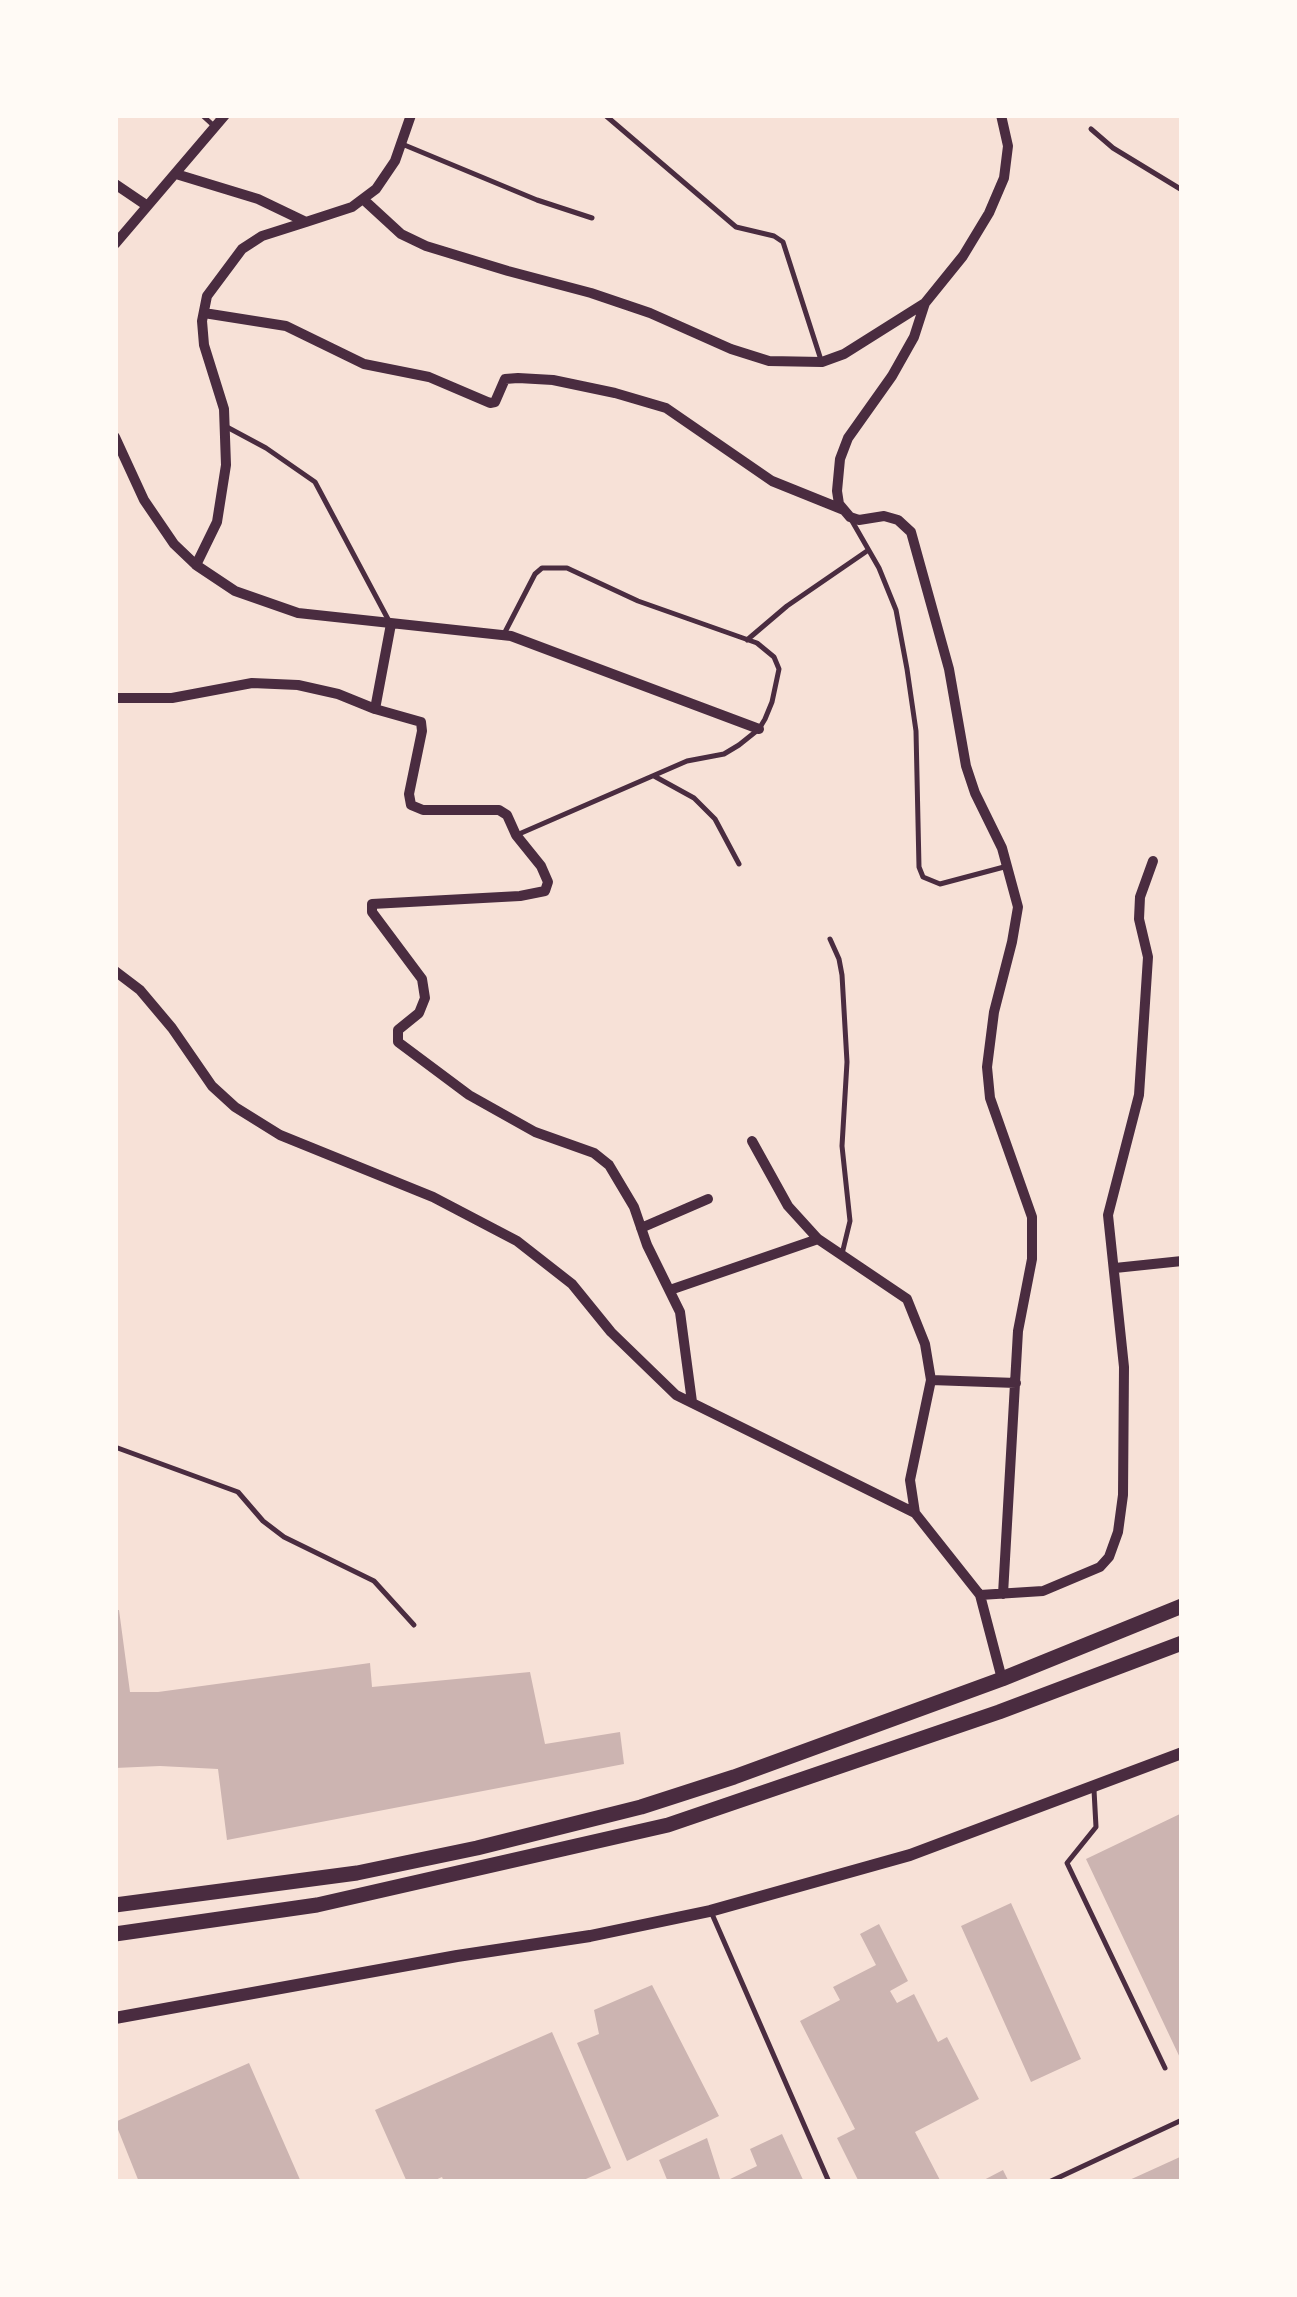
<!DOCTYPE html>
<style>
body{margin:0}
#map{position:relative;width:1297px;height:2297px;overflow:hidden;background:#f7e1d7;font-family:"Titillium Web",sans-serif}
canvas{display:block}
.frame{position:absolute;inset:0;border:118px solid #fffaf5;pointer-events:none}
</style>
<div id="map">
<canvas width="1297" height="2297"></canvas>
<div class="frame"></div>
</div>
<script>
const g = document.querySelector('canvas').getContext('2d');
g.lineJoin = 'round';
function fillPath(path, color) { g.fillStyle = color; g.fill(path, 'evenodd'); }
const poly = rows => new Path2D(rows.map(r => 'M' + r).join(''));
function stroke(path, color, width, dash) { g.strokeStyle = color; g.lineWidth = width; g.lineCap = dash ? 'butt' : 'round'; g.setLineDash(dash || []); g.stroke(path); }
fillPath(poly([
 [115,1610,119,1610,130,1692,158,1692,370,1663,372,1687,530,1672,545,1744,620,1732,624,1764,227,1840,218,1769,160,1766,115,1768],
 [1182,1813,1182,2062,1086,1859],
 [1011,1903,1081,2059,1031,2082,961,1926],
 [879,1924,908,1981,890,1991,897,2003,914,1994,938,2042,947,2037,979,2099,915,2132,941,2182,859,2182,837,2138,855,2129,800,2021,840,2000,833,1987,876,1965,860,1934],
 [652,1985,719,2116,627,2161,577,2043,599,2034,594,2010],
 [552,2032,611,2168,579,2182,444,2182,442,2177,431,2182,407,2182,375,2110],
 [249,2063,301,2182,139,2182,115,2122],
 [782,2134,804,2182,724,2182,757,2166,750,2149],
 [707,2138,721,2182,668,2182,659,2160],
 [1180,2157,1182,2182,1125,2182],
 [1003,2170,1008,2180,1005,2182,980,2182]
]), '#ccb4b1');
stroke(poly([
 [202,115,214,126],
 [605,115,736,227,774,236,783,242,821,360],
 [1091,129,1113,148,1182,190],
 [402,144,537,200,592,218],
 [225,426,266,448,315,482,389,621],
 [852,521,879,568,896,610,907,669,916,731,919,867,923,877,940,884,1004,867],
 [504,634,535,574,542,568,567,568,638,601,757,643,774,657,779,669,772,702,765,719,759,729,739,745,724,754,687,761,519,834],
 [747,640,787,606,867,551],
 [654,776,694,798,715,819,739,864],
 [830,939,839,959,842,975,847,1062,842,1146,850,1221,842,1254],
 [115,1447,238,1492,263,1521,284,1537,374,1581,414,1625],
 [1094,1790,1096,1827,1067,1863,1165,2068],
 [712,1914,829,2182],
 [1049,2182,1182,2120]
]), '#4a2c40', 5);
stroke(poly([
 [176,174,258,199,306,222,262,236,242,249,207,296,202,321,204,345,224,409,226,465,217,522,196,565],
 [115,184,146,205],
 [364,200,401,234,426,246,508,271,591,293,650,313,731,349,769,361,822,362,844,354,925,303,963,256,989,213,1004,178,1008,146,1001,115],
 [306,222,352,207,376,189,395,161,411,115],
 [115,244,225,115],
 [925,303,914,337,892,376,848,438,840,459,837,491,839,504,850,517,859,520,884,516,898,520,911,532,949,669,966,766,975,793,1002,848,1018,907,1012,942,994,1012,987,1067,990,1098,1032,1217,1032,1259,1018,1331,1003,1594],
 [204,313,286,326,364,364,429,377,490,403,495,402,505,379,518,378,553,380,615,393,666,408,772,481,844,510],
 [115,437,144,500,174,544,196,565,235,591,298,613,511,636,759,729],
 [115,698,172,698,252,683,298,685,338,694,375,709,391,624],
 [375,709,421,722,422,731,409,794,411,805,423,810,499,810,507,815,516,835,541,866,548,882,545,891,520,896,372,904,372,912,422,979,425,998,419,1013,398,1030,398,1042,469,1095,535,1132,594,1153,609,1165,634,1207,647,1245,680,1312,692,1402],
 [115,971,140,990,172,1028,212,1086,235,1107,280,1135,433,1197,517,1241,572,1284,611,1332,676,1395,915,1513],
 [752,1141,788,1206,818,1239,907,1299,925,1344,931,1380,910,1480,915,1513,980,1595],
 [641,1228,708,1199],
 [1115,1268,1182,1261],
 [670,1290,818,1239],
 [931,1380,1016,1383],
 [1002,1679,980,1595,1043,1591,1100,1567,1109,1557,1118,1532,1123,1495,1124,1367,1108,1215,1139,1095,1148,957,1139,919,1140,897,1153,861]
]), '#4a2c40', 10);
stroke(poly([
 [115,2018,457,1956,590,1936,710,1911,910,1855,1182,1753]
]), '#4a2c40', 12);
stroke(poly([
 [115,1905,357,1873,477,1848,641,1807,734,1777,1002,1679,1182,1606],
 [115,1934,317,1905,668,1825,999,1712,1182,1643]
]), '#4a2c40', 15);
</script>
